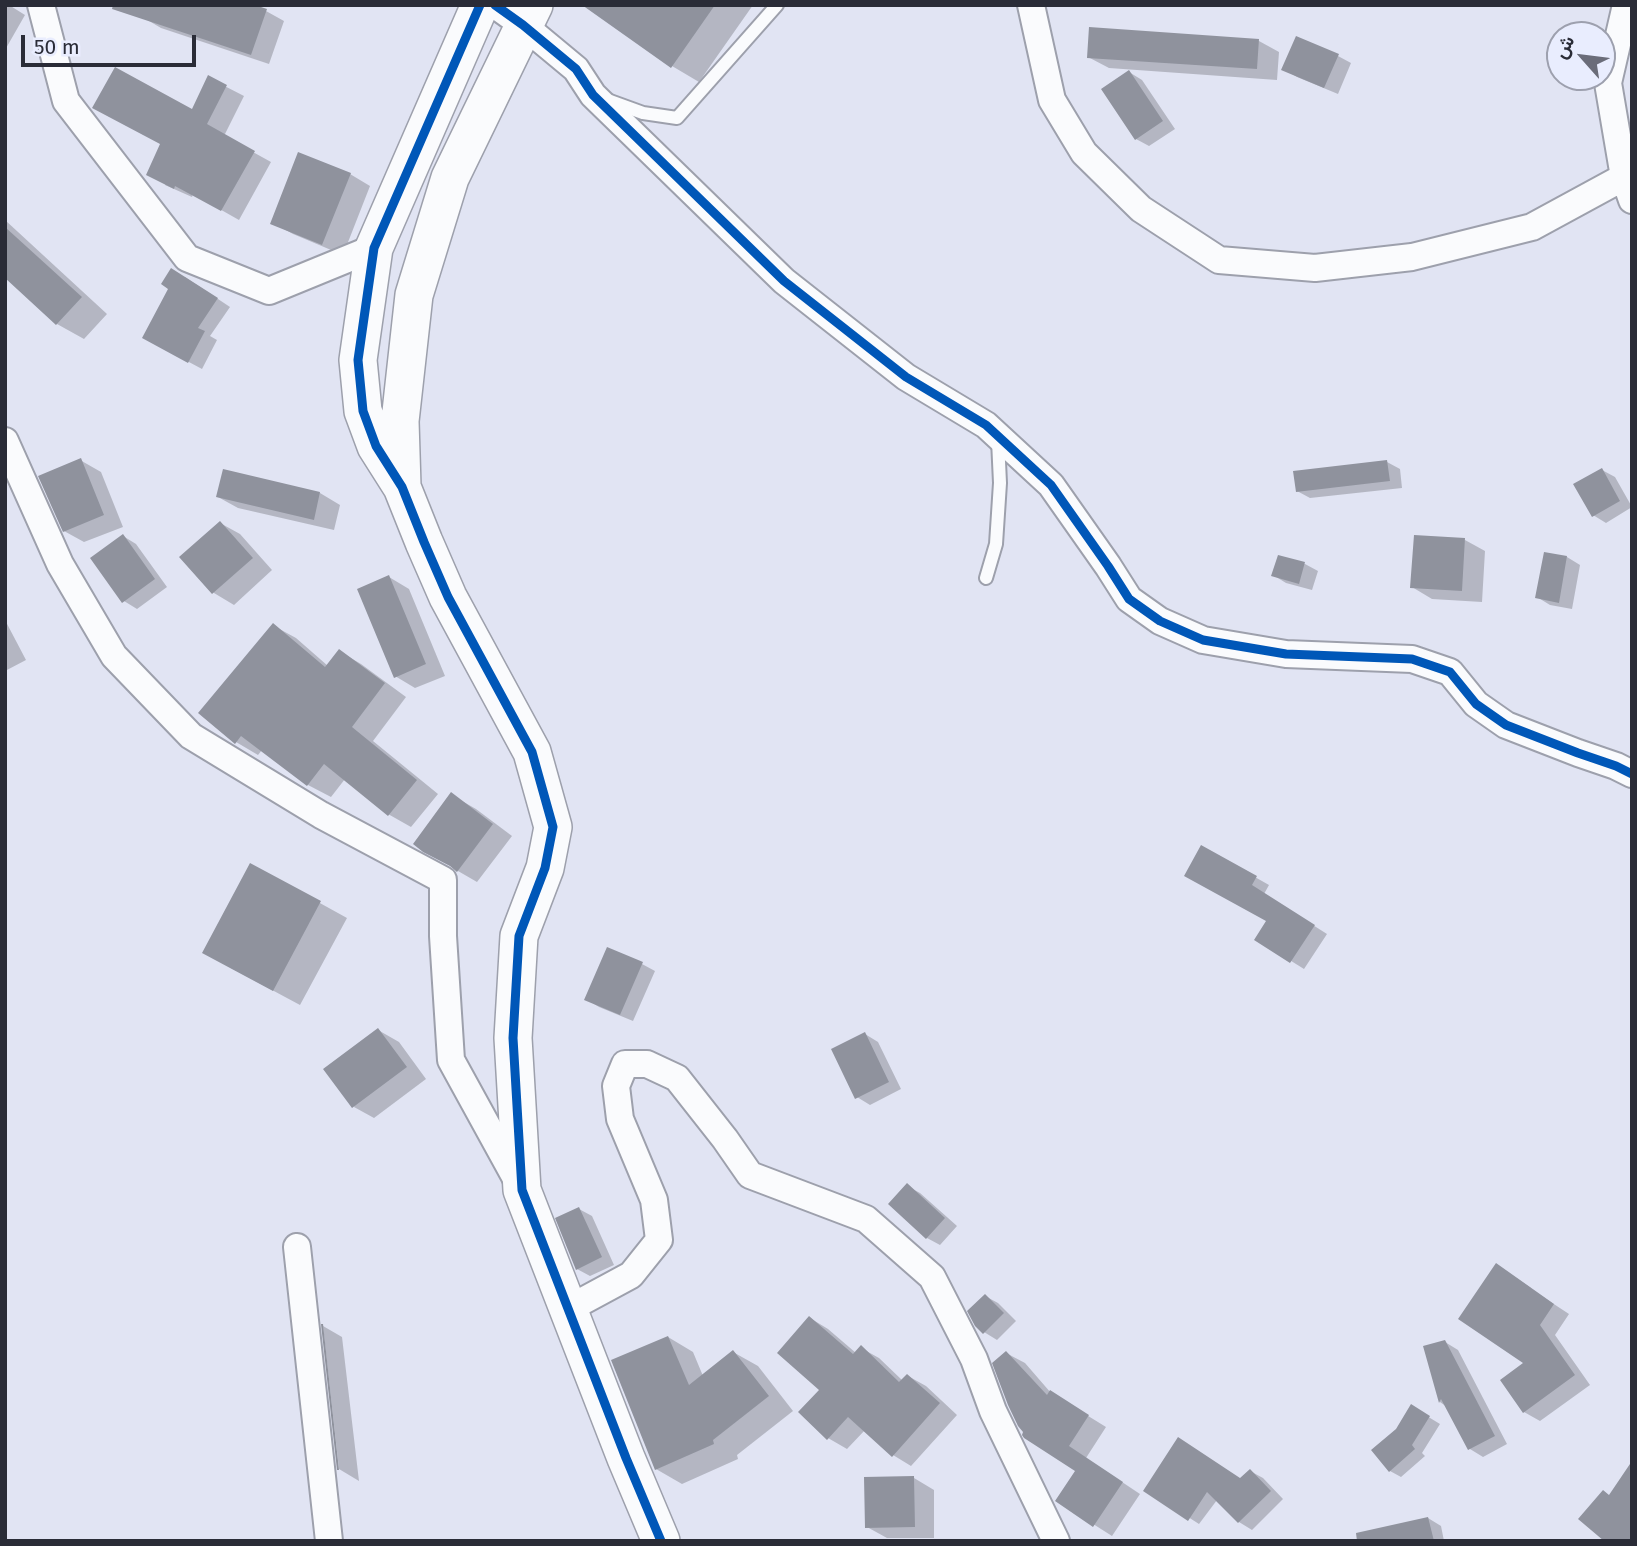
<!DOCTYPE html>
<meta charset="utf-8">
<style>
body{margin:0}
#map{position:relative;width:1637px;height:1546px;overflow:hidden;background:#e1e4f3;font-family:"Fira Sans",Vazirmatn,sans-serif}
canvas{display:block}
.frame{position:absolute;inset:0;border:7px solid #2a2c37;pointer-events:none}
.north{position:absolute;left:1546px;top:21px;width:70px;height:70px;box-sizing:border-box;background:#e9edfe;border:2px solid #9da0ae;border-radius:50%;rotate:298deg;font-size:19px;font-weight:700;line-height:28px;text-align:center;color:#2a2c37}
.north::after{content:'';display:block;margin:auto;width:24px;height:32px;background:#6a6c79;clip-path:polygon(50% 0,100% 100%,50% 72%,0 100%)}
.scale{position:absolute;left:21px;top:35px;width:175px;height:32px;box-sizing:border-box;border:4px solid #2a2c37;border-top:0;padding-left:9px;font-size:21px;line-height:24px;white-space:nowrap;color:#2a2c37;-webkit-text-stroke:5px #e9edfe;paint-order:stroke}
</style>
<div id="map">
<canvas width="1637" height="1546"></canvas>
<div class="frame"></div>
<div class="north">ش</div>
<div class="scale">50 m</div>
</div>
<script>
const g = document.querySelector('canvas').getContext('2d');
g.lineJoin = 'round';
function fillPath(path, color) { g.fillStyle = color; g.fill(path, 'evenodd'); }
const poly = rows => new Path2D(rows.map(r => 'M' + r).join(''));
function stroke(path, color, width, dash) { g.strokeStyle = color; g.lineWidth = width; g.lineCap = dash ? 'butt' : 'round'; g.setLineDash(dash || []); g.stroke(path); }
fillPath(poly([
 [5,5,9,5,25,15,5,50],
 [585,5,753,5,699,82,672,66],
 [266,11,284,21,269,64,161,28,144,18],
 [1259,41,1279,52,1277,80,1109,68,1088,57],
 [1338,56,1351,63,1338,94,1297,77,1284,69],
 [1129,72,1142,80,1175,129,1149,146,1136,139],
 [209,78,244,96,224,136,271,162,239,220,193,194,192,197,165,185],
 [350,174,370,186,343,255,293,234,273,223],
 [5,220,107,314,84,339,57,324,5,276],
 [185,277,230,307,210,336,217,340,202,369,144,338,170,288],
 [80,460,101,472,123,527,84,542,64,531],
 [1387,462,1400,469,1402,488,1310,498,1297,491],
 [1602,470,1615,477,1632,507,1606,523,1593,515],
 [224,471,320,493,340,505,334,530,238,508,218,497],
 [220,523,240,534,272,570,234,605,214,593,181,557],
 [123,536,136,544,167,587,137,609,124,601],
 [1465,540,1485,551,1482,602,1432,599,1412,587],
 [1546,554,1567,557,1580,565,1572,609,1550,605,1537,597],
 [1279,557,1305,564,1318,571,1312,590,1286,583,1273,575],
 [389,577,409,589,445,676,415,688,395,676],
 [5,620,26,660,5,671],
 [274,626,296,638,328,666,339,651,361,664,406,697,373,741,438,794,411,827,388,814,345,779,331,797,308,785,262,750,258,755,236,742],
 [455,797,476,809,512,836,477,882,458,871],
 [1202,847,1269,885,1264,894,1327,934,1304,969,1256,939,1268,921],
 [251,865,347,918,300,1005,231,968],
 [642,964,655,971,633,1021,599,1007,586,999],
 [378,1030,399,1042,426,1079,374,1118,354,1107],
 [865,1034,878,1042,901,1089,870,1105,857,1097],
 [907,1186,920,1193,957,1226,940,1245,927,1238],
 [579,1209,592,1216,614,1265,590,1276,577,1269],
 [1512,1275,1531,1288,1531,1289,1569,1314,1555,1335,1590,1385,1540,1421,1524,1412,1526,1363],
 [985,1296,998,1303,1016,1321,997,1340,984,1332],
 [810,1318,828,1329,856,1353,861,1348,879,1358,903,1381,908,1376,926,1386,957,1415,911,1466,893,1455,865,1430,847,1449,828,1438],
 [323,1326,342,1337,359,1481,339,1469],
 [668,1337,693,1352,703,1376,733,1352,758,1366,793,1411,737,1455,738,1459,682,1484,656,1469],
 [1445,1342,1458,1350,1507,1444,1483,1457,1470,1449,1447,1407,1440,1402,1425,1348],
 [1006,1353,1025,1363,1051,1393,1106,1427,1086,1458,1140,1494,1112,1536,1057,1501,1077,1470],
 [1412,1407,1440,1424,1422,1453,1425,1456,1401,1477,1390,1471,1398,1430],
 [1250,1471,1263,1478,1283,1499,1252,1530,1239,1522,1217,1500,1199,1524,1146,1490,1241,1480],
 [914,1478,934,1490,934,1538,887,1538,867,1527],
 [1428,1518,1441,1526,1444,1541,1383,1541]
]), '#0003');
fillPath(poly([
 [113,5,255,5,267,9,251,55,112,9],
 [582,5,715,5,671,68],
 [1089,27,1259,39,1257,69,1087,58],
 [1296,36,1339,54,1324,88,1281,70],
 [115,67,192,109,208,75,227,85,207,124,255,151,221,211,175,186,174,189,146,175,160,144,92,108],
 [1129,70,1163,121,1135,140,1101,89],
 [298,152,351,173,322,245,270,224],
 [5,227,82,297,56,325,5,278],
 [171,268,218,298,198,328,205,331,188,363,142,338,168,289,161,284],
 [81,458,104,515,63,532,38,476],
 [1387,460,1390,481,1296,492,1293,471],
 [1602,468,1620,501,1592,517,1573,484],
 [223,469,320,492,314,520,216,497],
 [220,521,253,558,212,594,179,557],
 [123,534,155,579,122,603,90,558],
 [1414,535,1465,538,1462,591,1410,588],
 [1544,552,1567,556,1559,603,1535,598],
 [1278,555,1305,562,1299,584,1271,576],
 [389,575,426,664,394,678,357,589],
 [273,623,325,667,339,649,385,683,352,727,417,780,388,816,324,764,307,786,241,736,235,744,198,713],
 [451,792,493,824,457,872,450,866,423,852,413,844],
 [1201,845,1257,876,1252,885,1315,925,1290,963,1254,940,1266,921,1184,876],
 [250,863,321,901,273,991,202,953],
 [607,947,643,962,620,1015,584,1000],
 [378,1028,407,1067,352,1108,323,1069],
 [865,1032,889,1082,855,1099,831,1049],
 [907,1183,945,1218,926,1239,888,1204],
 [579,1207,602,1257,576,1270,555,1218],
 [1496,1263,1554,1304,1540,1325,1575,1375,1523,1413,1500,1380,1523,1363,1458,1319],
 [985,1294,1004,1313,983,1334,975,1326,967,1311],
 [809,1316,853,1354,861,1345,899,1382,907,1374,940,1403,892,1457,848,1417,827,1440,798,1412,819,1390,777,1353],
 [321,1324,323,1324,339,1470,337,1470],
 [668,1336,689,1385,733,1350,769,1396,713,1440,714,1444,655,1470,611,1360],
 [1445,1340,1495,1436,1468,1450,1441,1399,1439,1403,1423,1346],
 [1006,1351,1047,1395,1050,1390,1089,1415,1069,1446,1123,1482,1093,1527,1055,1501,1075,1471,1024,1438,1022,1435,1023,1432,1018,1426,1008,1405,992,1363],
 [1411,1404,1430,1416,1412,1445,1415,1449,1389,1472,1371,1450,1396,1429],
 [1178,1437,1240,1478,1250,1469,1271,1491,1238,1523,1207,1492,1188,1521,1143,1491],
 [1632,1461,1632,1541,1604,1541,1578,1519,1603,1490,1609,1495],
 [914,1476,915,1527,865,1528,864,1477],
 [1428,1517,1434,1541,1357,1541,1356,1533]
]), '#8f929d');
const lane = poly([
 [610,101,643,113,677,118,777,5],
 [986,578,996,544,1000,483,998,440]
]);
const street = poly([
 [41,5,66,101,187,258,269,291,374,248],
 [495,5,523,25,576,69,593,95,784,281,906,377,986,425,1051,485,1108,566,1129,599,1160,621,1203,640,1286,654,1412,659,1450,672,1476,704,1506,725,1578,753,1616,766,1632,774],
 [1031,5,1052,100,1084,153,1141,209,1219,260,1315,268,1412,257,1532,227,1624,177,1632,171],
 [1626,5,1608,83,1624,177,1632,200],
 [5,441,60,564,114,656,191,736,321,815,443,880,443,936,451,1060,518,1182],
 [297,1247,329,1541],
 [568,1309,631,1275,659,1240,654,1200,620,1119,616,1086,625,1064,647,1064,677,1078,725,1139,750,1175,866,1219,932,1277,974,1359,993,1411,1056,1541]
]);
const secondary = poly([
 [480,5,374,248,358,360,363,411,376,446,402,487,424,542,448,597,532,752,553,827,545,868,519,936,513,1038,522,1190,626,1458,661,1541],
 [402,486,400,421,414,295,450,178,534,5]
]);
stroke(lane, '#9da0ac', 16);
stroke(street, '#9da0ac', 30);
stroke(secondary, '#9da0ac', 40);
stroke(lane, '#fafbfd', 12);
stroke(street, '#fafbfd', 26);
stroke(secondary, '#fafbfd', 37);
stroke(poly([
 [480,5,374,248,358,360,363,411,376,446,402,487,424,542,448,597,532,752,553,827,545,868,519,936,513,1038,522,1190,626,1458,661,1541],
 [495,5,523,25,576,69,593,95,784,281,906,377,986,425,1051,485,1108,566,1129,599,1160,621,1203,640,1286,654,1412,659,1450,672,1476,704,1506,725,1578,753,1616,766,1632,774]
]), '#0057b8', 9);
</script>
